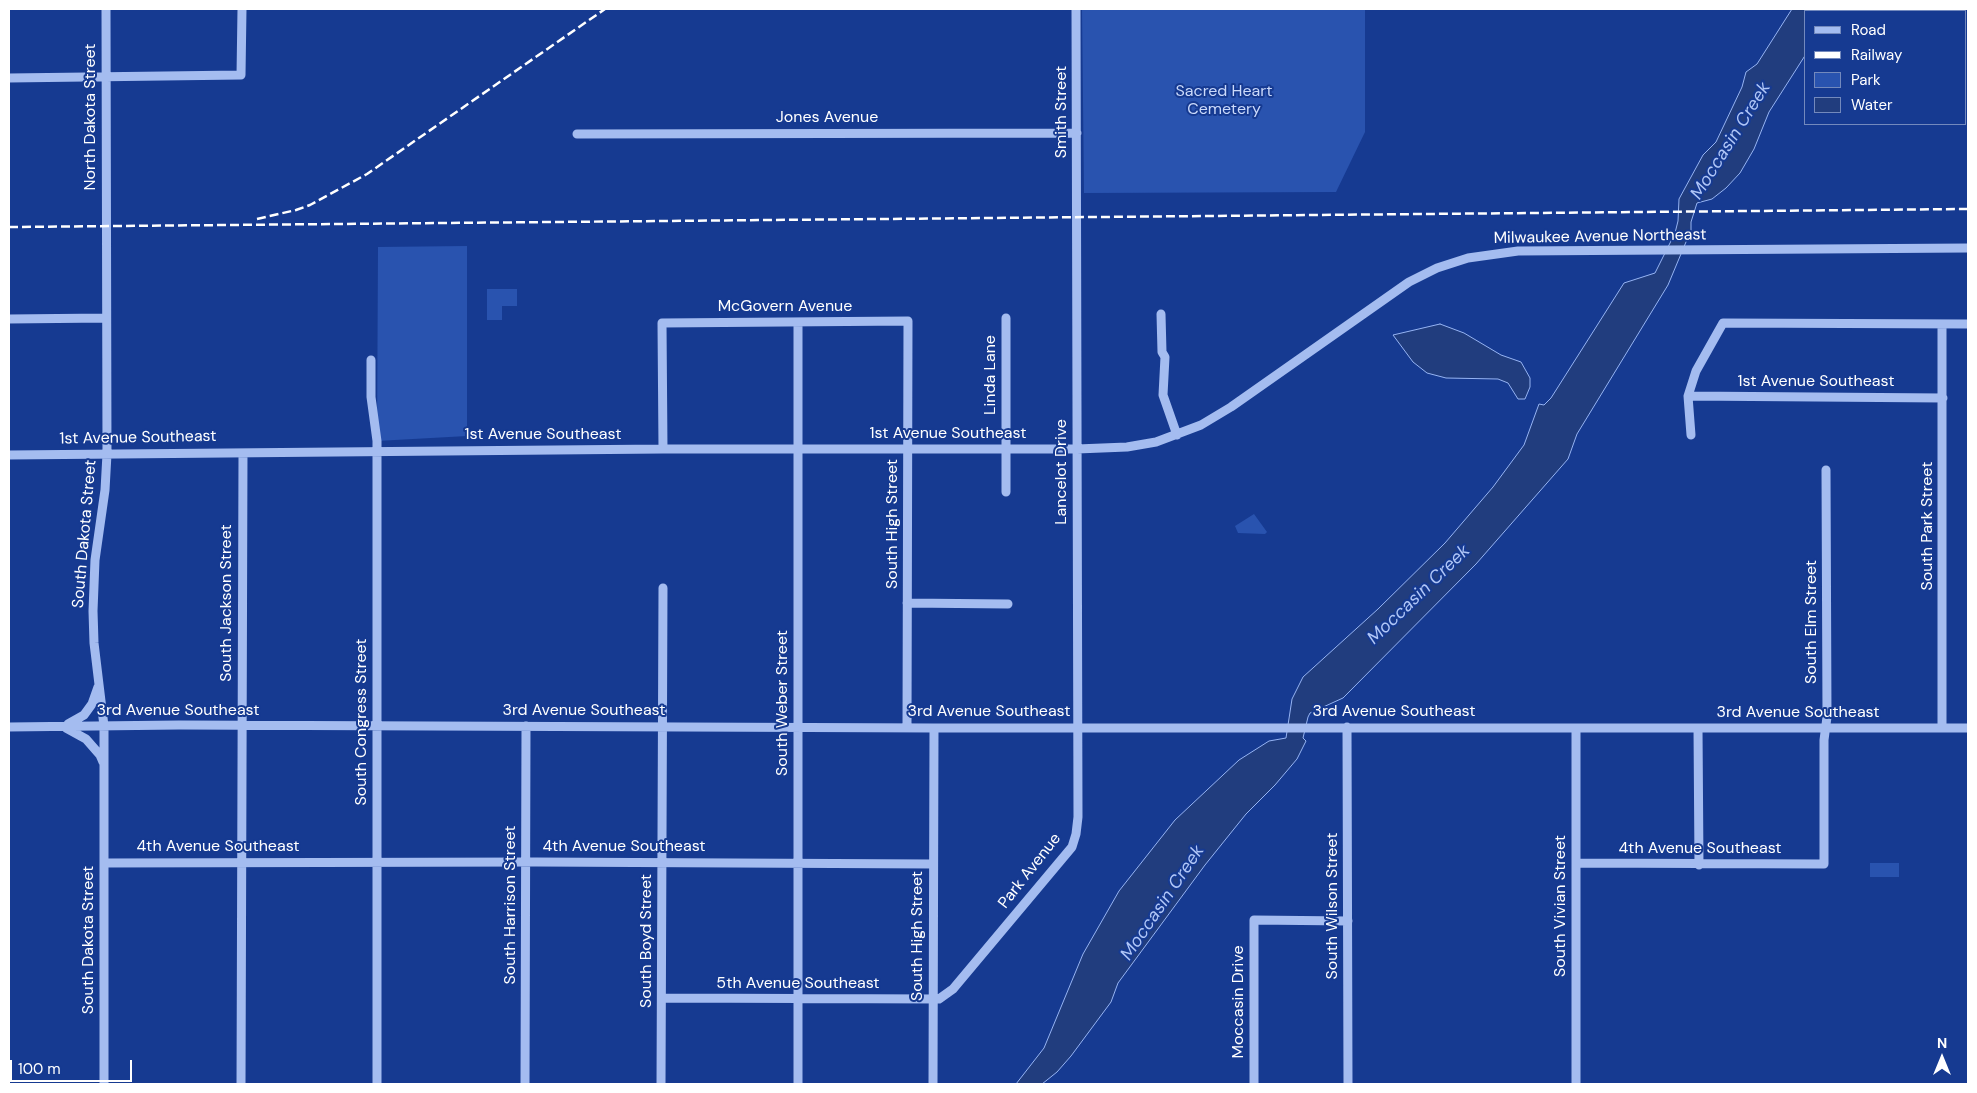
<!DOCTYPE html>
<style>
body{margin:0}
#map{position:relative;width:1977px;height:1093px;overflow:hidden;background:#163a91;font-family:"DM Sans",sans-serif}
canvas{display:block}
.frame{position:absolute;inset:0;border:10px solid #fff;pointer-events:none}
.legend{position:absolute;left:1804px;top:10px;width:162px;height:115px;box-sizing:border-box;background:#163a91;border:1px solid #7389bd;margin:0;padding:6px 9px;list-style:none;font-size:15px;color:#fff}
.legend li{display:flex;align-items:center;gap:10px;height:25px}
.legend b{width:25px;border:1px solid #7389bd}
.north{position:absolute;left:1917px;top:1033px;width:50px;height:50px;-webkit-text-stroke:4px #163a91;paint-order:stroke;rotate:0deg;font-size:14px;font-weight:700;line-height:20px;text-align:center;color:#fff}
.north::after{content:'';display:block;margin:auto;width:18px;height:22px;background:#fff;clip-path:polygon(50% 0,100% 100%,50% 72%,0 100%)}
.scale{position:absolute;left:10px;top:1060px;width:122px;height:22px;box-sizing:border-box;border:2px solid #fff;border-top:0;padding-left:6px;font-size:15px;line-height:18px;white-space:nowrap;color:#fff;-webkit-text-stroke:4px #163a91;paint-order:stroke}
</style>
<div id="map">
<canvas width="1977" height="1093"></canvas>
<div class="frame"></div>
<ul class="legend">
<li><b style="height:6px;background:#a4bcf0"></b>Road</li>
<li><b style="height:6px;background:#fff"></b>Railway</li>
<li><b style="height:14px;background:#2953af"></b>Park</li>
<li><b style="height:14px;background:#213d7e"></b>Water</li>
</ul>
<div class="north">N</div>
<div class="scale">100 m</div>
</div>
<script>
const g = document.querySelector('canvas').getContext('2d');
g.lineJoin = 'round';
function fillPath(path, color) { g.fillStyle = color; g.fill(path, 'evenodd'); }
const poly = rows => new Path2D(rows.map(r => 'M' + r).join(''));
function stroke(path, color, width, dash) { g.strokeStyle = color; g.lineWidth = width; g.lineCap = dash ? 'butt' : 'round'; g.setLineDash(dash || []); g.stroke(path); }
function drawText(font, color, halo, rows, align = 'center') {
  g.font = font + ' "DM Sans",sans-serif'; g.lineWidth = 4; g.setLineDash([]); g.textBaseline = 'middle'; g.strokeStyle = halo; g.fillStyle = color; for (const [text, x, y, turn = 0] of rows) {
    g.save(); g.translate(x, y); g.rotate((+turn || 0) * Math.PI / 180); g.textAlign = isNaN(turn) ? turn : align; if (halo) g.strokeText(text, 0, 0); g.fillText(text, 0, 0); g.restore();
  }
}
fillPath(poly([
 [1082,9,1365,9,1365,132,1336,192,1084,193],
 [467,246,467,436,377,441,378,247],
 [487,289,517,289,517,306,502,306,502,320,487,320],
 [1254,514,1267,532,1265,534,1238,533,1235,526],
 [1870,863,1899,863,1899,877,1870,877]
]), '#2953af');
const water = poly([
 [1792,9,1831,9,1829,11,1806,11,1806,54,1769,112,1754,149,1740,173,1726,188,1712,199,1697,203,1691,222,1691,230,1668,285,1577,434,1568,459,1476,564,1343,698,1310,713,1308,717,1303,738,1306,741,1297,759,1275,785,1246,814,1205,865,1118,983,1111,1002,1071,1056,1057,1072,1042,1084,1016,1084,1044,1048,1083,954,1119,891,1175,820,1239,760,1269,741,1286,738,1292,699,1303,677,1378,609,1445,543,1493,487,1524,445,1539,404,1544,405,1551,398,1624,283,1655,273,1675,233,1678,221,1679,199,1703,155,1716,142,1742,87,1746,72,1757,64,1792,9],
 [1440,324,1464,333,1501,355,1521,362,1530,378,1530,387,1525,399,1518,399,1508,383,1498,379,1446,378,1427,373,1413,362,1393,335,1440,324]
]);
fillPath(water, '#213d7e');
stroke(water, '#96b4f3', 1);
stroke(poly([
 [9,78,241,75,242,9],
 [577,134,1077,133],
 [1161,314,1162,352,1165,357,1163,395,1177,435],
 [9,319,106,318],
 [1942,324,1942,727],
 [371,360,371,397,377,441,377,1084],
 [1688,396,1943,398],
 [1691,435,1688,396,1696,371,1723,323,1968,324],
 [663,449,662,323,908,321,907,727],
 [9,455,663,449,1077,449,1127,447,1156,442,1201,425,1231,407,1409,282,1437,268,1468,258,1518,251,1968,248],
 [1006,492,1006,318],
 [907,603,1008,604],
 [68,724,84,715,92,704,98,687],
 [9,727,179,725,934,728,1968,728],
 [1347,727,1348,1084],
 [66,728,86,739,100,755,103,762],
 [1576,728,1576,1084],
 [1698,728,1699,865],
 [104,863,536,862,933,864],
 [1576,863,1824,864,1824,740,1827,717,1826,470],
 [662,998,939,999,953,989,1072,847,1076,834,1078,817,1076,9],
 [104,1084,104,726,94,643,93,611,95,560,105,490,107,454,106,9],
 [241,1084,243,453],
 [525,1084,526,726],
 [661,1084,663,588],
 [798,1084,798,322],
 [933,1084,934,728],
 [1254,1084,1254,920,1348,921]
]), '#a4bcf0', 9);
stroke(poly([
 [257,219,296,210,310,205,367,174,605,9],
 [9,227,1968,209]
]), '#fff', 2.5, [9, 4]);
drawText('16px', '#cbdafb', '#163a91', [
 ["Sacred Heart",1224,92],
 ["Cemetery",1224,110]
]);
drawText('16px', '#fff', '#163a91', [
 ["Smith Street",1062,112,-90],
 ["North Dakota Street",91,117,-90],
 ["Jones Avenue",827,118],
 ["Milwaukee Avenue Northeast",1600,237,-1],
 ["McGovern Avenue",785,307],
 ["Linda Lane",991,375,-90],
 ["1st Avenue Southeast",1816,382],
 ["1st Avenue Southeast",948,434],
 ["1st Avenue Southeast",543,435],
 ["1st Avenue Southeast",138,438,-1],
 ["Lancelot Drive",1062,472,-90],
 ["South High Street",893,524,-90],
 ["South Park Street",1928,526,-90],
 ["South Dakota Street",85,534,-85],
 ["South Jackson Street",227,603,-90],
 ["South Elm Street",1812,622,-90],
 ["South Weber Street",783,703,-90],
 ["3rd Avenue Southeast",178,711],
 ["3rd Avenue Southeast",584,711],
 ["3rd Avenue Southeast",989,712],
 ["3rd Avenue Southeast",1394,712],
 ["3rd Avenue Southeast",1798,713],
 ["South Congress Street",362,722,-90],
 ["4th Avenue Southeast",218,847],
 ["4th Avenue Southeast",624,847],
 ["4th Avenue Southeast",1700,849],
 ["Park Avenue",1030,871,-52],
 ["South Harrison Street",511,905,-90],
 ["South Wilson Street",1333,906,-90],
 ["South Vivian Street",1561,906,-90],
 ["South High Street",918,936,-90],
 ["South Dakota Street",89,940,-90],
 ["South Boyd Street",647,941,-90],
 ["5th Avenue Southeast",798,984],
 ["Moccasin Drive",1239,1002,-90]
]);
drawText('italic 18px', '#b0c6f7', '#163a91', [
 ["Moccasin Creek",1731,141,-58],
 ["Moccasin Creek",1419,595,-44],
 ["Moccasin Creek",1163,903,-56]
]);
</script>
